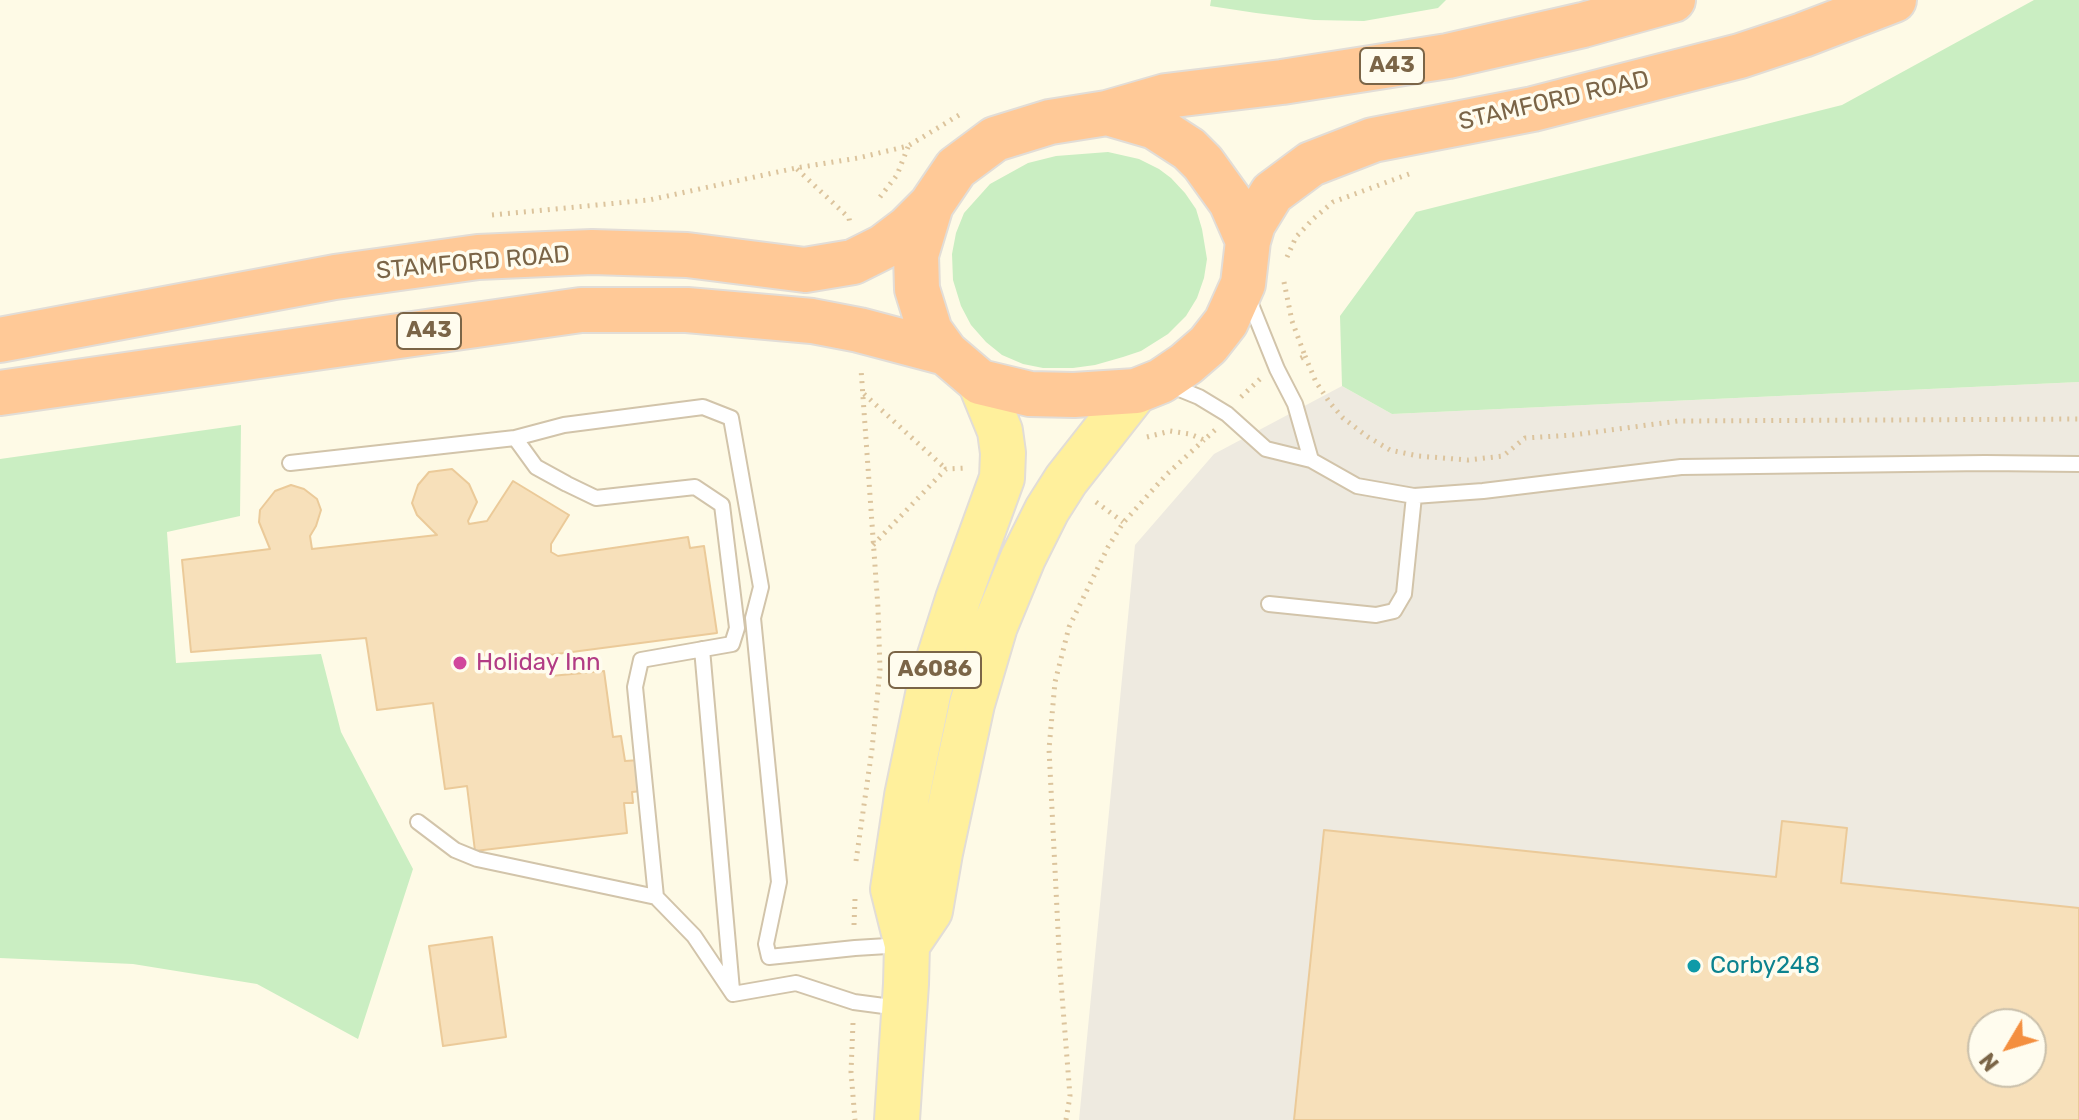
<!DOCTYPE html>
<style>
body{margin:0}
#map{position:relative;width:2079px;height:1120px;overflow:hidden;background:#fefae6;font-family:Rubik,sans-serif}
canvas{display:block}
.north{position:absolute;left:1967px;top:1008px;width:80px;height:80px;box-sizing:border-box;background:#fffcee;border:2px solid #cac0ab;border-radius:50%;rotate:232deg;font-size:22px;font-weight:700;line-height:32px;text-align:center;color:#7b6547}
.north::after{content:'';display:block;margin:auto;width:28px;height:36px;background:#f48f3f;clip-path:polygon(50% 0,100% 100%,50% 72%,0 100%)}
</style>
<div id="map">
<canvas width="2079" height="1120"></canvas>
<div class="north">N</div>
</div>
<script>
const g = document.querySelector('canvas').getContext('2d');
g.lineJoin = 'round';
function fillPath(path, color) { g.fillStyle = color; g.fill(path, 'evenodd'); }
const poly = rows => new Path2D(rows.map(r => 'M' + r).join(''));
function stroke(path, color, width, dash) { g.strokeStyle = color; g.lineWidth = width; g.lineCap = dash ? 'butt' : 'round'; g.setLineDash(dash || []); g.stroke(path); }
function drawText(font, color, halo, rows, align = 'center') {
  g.font = font + ' Rubik,sans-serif'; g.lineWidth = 7; g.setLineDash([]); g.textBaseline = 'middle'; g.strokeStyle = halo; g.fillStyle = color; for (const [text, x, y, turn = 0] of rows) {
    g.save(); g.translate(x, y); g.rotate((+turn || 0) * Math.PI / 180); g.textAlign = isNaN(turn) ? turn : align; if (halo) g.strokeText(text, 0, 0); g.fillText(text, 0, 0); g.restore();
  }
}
fillPath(poly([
 [2079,382,2079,1120,1079,1120,1135,545,1214,454,1342,386,1392,414],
 [1983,1024,2031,1024,2031,1072,1983,1072]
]), '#eeeae0');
fillPath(poly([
 [1211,0,1446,0,1438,8,1364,21,1314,20,1256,13,1210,6],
 [2034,0,2079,0,2079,382,1392,414,1342,386,1340,316,1416,212,1842,105],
 [1108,152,1139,159,1159,169,1171,178,1185,193,1196,209,1202,229,1207,259,1204,278,1197,298,1186,316,1168,334,1141,351,1123,357,1095,365,1073,368,1043,368,1023,364,1002,355,986,342,971,325,961,306,953,280,952,254,956,233,964,213,990,184,1028,163,1056,156],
 [241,425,240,516,167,532,176,663,321,654,341,732,413,869,358,1039,257,984,133,964,0,958,0,459]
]), '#caeec2');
const building = poly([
 [452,469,469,484,477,502,468,521,469,524,487,521,513,481,569,515,551,544,551,552,558,556,688,537,690,548,704,546,717,633,549,655,551,676,604,671,613,737,621,736,625,761,640,760,642,791,632,792,633,803,624,803,627,833,475,851,467,786,445,789,433,703,377,710,366,638,191,652,182,560,270,549,259,522,260,510,275,491,291,485,304,489,317,499,321,510,316,526,310,536,312,549,437,535,417,515,412,503,418,485,429,472,452,469],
 [1782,821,1847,828,1841,883,2079,908,2079,1120,1294,1120,1324,830,1776,877,1782,821],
 [1983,1024,2031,1024,2031,1072,1983,1072,1983,1024],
 [492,937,506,1037,443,1046,429,946,492,937]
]);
fillPath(building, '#f7e0ba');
stroke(building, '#ebca99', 2);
const lane = poly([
 [1248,297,1277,369,1295,404,1311,460],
 [1167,384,1199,397,1227,414,1266,449,1311,460,1357,486,1414,496,1483,491,1681,467,1985,463,2079,464],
 [515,438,536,467,567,484,596,498,695,487,722,505,737,628,732,644,641,660,635,687,656,897,694,936,733,994,796,983,854,1002,899,1008],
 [290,463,515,438,564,425,703,407,731,418,761,587,753,618,779,882,766,944,769,957,855,948,904,945],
 [1269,604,1376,615,1394,611,1404,594,1414,496],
 [702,649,732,990],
 [418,822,455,850,477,859,656,897]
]);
const primary = poly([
 [907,945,930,911,940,853,972,704,995,626,1023,558,1047,510,1066,480,1136,391],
 [897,1120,906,984,907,945,893,889,907,796,929,690,958,599,1002,478,1003,453,1000,431,980,382]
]);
const highway = poly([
 [1107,113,1155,127,1189,149,1203,163,1231,202,1248,241,1243,284,1226,322,1208,345,1186,364,1161,381,1136,391,1074,395,1030,394,980,382,946,353,930,331,917,289,916,255,931,205,956,168,995,139,1050,122,1107,113],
 [1107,113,1166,96,1282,82,1448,56,1583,25,1673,0],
 [1248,241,1253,224,1272,193,1311,164,1373,140,1533,109,1740,56,1803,35,1894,0],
 [0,340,335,277,478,257,592,252,687,255,805,270,853,262,883,247,908,228,931,205],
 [0,393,581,310,687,310,812,321,859,330,946,353]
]);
stroke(lane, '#d2c4aa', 18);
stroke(primary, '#e2ddd7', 48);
stroke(highway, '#e2ddd7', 48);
stroke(poly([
 [797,169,849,218,850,224],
 [880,197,897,175,908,147],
 [492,215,649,200,796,168,858,158,908,146,959,115],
 [1287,257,1296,237,1313,219,1333,202,1409,174],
 [1284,282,1292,321,1305,356,1297,360],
 [1305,356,1316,382,1330,403,1343,418,1368,437,1390,450,1418,456,1468,460,1503,456,1525,438,1573,435,1678,421,2079,419],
 [864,394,946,469],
 [1241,397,1260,379],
 [1147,437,1170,431,1190,434,1204,440,1215,430],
 [1096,502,1123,522],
 [873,545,946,469,967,468],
 [856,861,872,749,880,670,878,608,861,369],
 [854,925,855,899],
 [853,1023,851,1072,855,1120],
 [1066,1120,1070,1096,1060,970,1049,749,1055,682,1069,627,1108,547,1123,523,1166,475,1204,440]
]), '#dcc49d', 5, [2, 6]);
stroke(lane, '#fff', 14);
stroke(primary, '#fff09c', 44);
stroke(highway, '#ffc997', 44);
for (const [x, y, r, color] of [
 [460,663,8,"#d1479c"],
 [1694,966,8,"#0f9aa8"]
]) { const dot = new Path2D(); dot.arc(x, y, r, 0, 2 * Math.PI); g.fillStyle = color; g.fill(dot); stroke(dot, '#fffcee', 3); }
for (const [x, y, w] of [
 [1392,66,64],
 [429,331,64],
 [935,670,92]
]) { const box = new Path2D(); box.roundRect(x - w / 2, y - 18, w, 36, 6); g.fillStyle = '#fffcee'; g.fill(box); stroke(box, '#7b6547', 2); }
drawText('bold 22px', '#7b6547', null, [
 ["A43",1392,66],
 ["A43",429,331],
 ["A6086",935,670]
]);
drawText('24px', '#7b6547', '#fffcee', [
 ["STAMFORD ROAD",1554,101,-13],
 ["STAMFORD ROAD",473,263,-5]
]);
drawText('24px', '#b23c85', '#fffcee', [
 ["Holiday Inn",476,663]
], 'left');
drawText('24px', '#0d838f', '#fffcee', [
 ["Corby248",1710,966]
], 'left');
</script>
